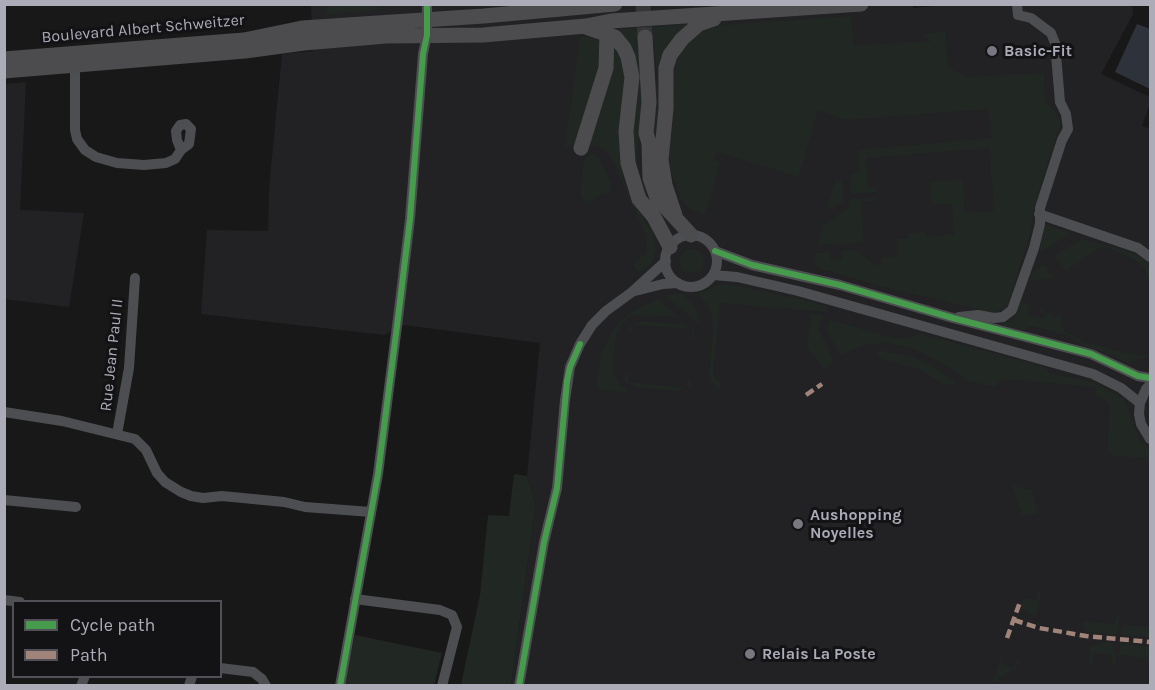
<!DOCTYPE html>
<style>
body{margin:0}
#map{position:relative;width:1155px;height:690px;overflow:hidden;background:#181818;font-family:Karla,sans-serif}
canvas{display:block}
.frame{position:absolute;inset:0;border:6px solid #abacb8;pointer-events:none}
.legend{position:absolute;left:12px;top:600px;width:210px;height:78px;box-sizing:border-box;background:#131214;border:2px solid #505056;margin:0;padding:8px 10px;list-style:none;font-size:18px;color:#abacb8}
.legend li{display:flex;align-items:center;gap:12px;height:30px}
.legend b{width:30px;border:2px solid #505056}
</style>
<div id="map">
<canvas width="1155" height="690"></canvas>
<div class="frame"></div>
<ul class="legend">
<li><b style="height:8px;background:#469c4c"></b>Cycle path</li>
<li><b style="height:8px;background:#a18479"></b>Path</li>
</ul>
</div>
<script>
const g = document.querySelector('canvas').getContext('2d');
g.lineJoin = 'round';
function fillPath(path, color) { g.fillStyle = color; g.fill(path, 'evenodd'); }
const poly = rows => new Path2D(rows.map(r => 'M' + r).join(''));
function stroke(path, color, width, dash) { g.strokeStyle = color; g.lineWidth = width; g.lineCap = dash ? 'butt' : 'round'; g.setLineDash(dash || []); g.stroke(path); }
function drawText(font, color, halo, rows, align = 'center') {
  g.font = font + ' Karla,sans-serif'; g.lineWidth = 6; g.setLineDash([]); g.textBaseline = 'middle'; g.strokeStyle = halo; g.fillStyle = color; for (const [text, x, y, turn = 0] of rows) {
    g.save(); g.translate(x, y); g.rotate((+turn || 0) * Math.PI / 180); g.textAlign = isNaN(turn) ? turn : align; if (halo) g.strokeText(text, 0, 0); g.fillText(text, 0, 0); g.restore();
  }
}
fillPath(poly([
 [913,4,913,8,959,4,1132,5,1133,14,1101,74,1150,97,1150,104,1142,126,1150,129,1150,685,511,685,536,504,527,476,540,343,404,325,384,335,201,314,207,230,268,231,269,188,282,54,313,51,311,5],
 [26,82,20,210,84,213,69,307,5,299,5,84]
]), '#222224');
fillPath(poly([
 [327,5,327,4,403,5,379,7,378,10,326,14],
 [851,16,854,46,931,41,923,34,946,31,947,67,968,77,1044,73,1045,103,1054,110,1061,123,1044,173,1033,214,1031,230,1008,305,1000,310,994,313,883,287,818,268,814,264,816,253,830,252,831,260,842,259,841,251,852,250,858,251,873,264,882,265,882,258,898,256,897,239,908,239,908,233,925,232,926,237,954,234,952,204,931,205,930,182,963,180,965,213,994,211,989,148,866,158,868,187,876,187,876,192,851,194,850,173,860,172,858,150,992,138,988,109,845,120,818,110,799,177,717,152,714,160,720,162,705,215,690,209,681,199,670,170,669,156,673,122,675,71,677,57,682,47,700,32,722,25],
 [687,24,668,45,659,63,661,88,657,163,653,136,657,76,652,27],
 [638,28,641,55,641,109,636,173,633,174,633,109,614,30],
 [580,36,602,38,602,66,575,145,565,147],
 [612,41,626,64,620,129,620,150,623,179,630,197,653,234,657,248,652,263,641,272,636,270,633,264,647,252,647,237,609,154,603,148,587,144],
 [592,154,599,157,611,183,610,193,597,196,589,204,580,196,584,161,588,155],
 [837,180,842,181,844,201,829,210,827,207,834,183],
 [876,198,876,201,861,202,864,242,818,245,823,225,848,208,851,199],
 [1044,225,1047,225,1072,233,1039,253],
 [1083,239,1131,252,1143,259,1150,266,1150,284,1144,267,1135,260,1106,247,1099,248,1066,271,1055,256,1075,243],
 '680 261a12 12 0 1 1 24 0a12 12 0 1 1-24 0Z',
 [1044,264,1054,278,1031,281,1030,274],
 [719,285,733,285,801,299,829,307,827,312,720,303,713,373,714,377,720,382,720,390,713,385,709,375,713,334,712,317,708,306,698,294],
 [675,293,683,294,696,309,701,325,665,296],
 [658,299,678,317,633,315,625,320,616,333,613,372,620,385,630,393,596,389,601,354,612,332,620,322,633,311],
 [1023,302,1030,304,1027,314,1044,319,1045,314,1040,312,1041,306,1046,312,1053,314,1053,316,1058,318,1059,314,1061,314,1061,324,1065,331,1084,342,1130,354,1146,355,1148,357,1132,360,1130,364,1095,349,1083,346,1070,336,1031,326,1022,331,1003,326,1003,323,1008,322,1015,318,1020,304],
 [811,314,822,315,823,319,820,323,819,330,832,357,832,362,825,370,807,348],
 [830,320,898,339,922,334,1044,367,1050,373,1093,382,1124,399,1140,440,1150,449,1150,458,1114,456,1107,452,1110,407,1104,399,1096,396,1096,387,1001,379,996,387,967,381,955,371,925,354,909,347,887,343,865,345,841,355,826,330],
 [642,321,683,324,691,328,694,330,695,339,692,339,692,329,633,325,631,333,629,332,629,327,634,324],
 [880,350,916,358,934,367,957,383,946,385,918,369,882,359,876,354],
 [625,374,628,374,628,382,687,388,688,379,691,379,691,387,678,391,638,388,627,383,624,379],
 [514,474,527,476,536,504,511,685,461,685,480,595,488,515,509,516],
 [1012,485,1032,490,1038,513,1022,516],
 [1038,591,1041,592,1036,616,1021,609,1023,598,1036,600],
 [1117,614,1120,615,1118,632,1116,635,1086,632,1083,625,1083,621,1115,624],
 [1122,625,1150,627,1150,637,1121,635],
 [355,635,442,653,434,685,344,686],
 [1106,642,1111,642,1116,655,1116,665,1112,664,1112,655,1094,653,1093,663,1089,663,1090,647],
 [1120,643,1150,647,1150,658,1119,655],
 [1003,653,1004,654,1001,663,1013,668,1017,659,1020,660,1015,669,998,678,991,685]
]), '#212722');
fillPath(poly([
 [1137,24,1150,29,1150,89,1115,72]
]), '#2e333b');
stroke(poly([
 [643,4,645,37]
]), '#353638', 15, [15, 8]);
stroke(poly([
 [75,58,75,130,77,139,85,150,96,157,117,163,144,165,166,163,175,159,181,150,189,144,191,129,186,124,180,125,176,131,177,140,181,150],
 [1039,214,1138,248,1150,257],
 '665 261a26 26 0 1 1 52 0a26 26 0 1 1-52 0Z',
 [715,251,752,265,840,285,953,318,1091,354,1138,376,1150,378],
 [713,275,737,277,798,291,1093,374,1121,388,1140,403],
 [635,291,663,284,678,283],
 [959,317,978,315,994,318,1003,317,1012,310,1034,248,1040,224,1040,208,1062,140,1068,129,1066,114,1060,102,1055,43,1051,33,1031,18,1018,15,1017,4],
 [1150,385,1146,389,1140,403,1139,414,1141,424,1150,439],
 [4,412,62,421,135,439,146,450,157,473,165,482,181,492,191,496,203,498,222,496,284,502,305,507,371,512],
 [117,434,129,368,135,278],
 [4,500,76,507],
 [355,599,440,610,452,615,457,627,442,686],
 [4,600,20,602],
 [220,668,253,672,262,679,266,686],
 [81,686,85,676],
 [189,686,192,676],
 [340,686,378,474,398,318,410,219,423,54,427,35,427,4],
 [519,686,544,542,557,488,565,400,570,367,580,344,592,325,606,311,632,292,666,261]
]), '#4d4e51', 10);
stroke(poly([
 [588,28,615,37,624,48,628,57,632,77,626,131,628,163,639,199,654,217,670,247],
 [645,37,649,102,646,133,649,143,650,178,657,198,691,235],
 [4,59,244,40,302,28,484,16,615,4],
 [4,71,245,51,304,43,386,36,483,35,586,26,611,21,861,4],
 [581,148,606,68,607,33],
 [675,215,665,185,661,160,666,109,666,68,670,55,682,39,699,24,714,19]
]), '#4c4c4f', 15);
stroke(poly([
 [806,395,822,384],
 [1014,620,1039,628,1086,636,1150,642],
 [1007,638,1020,602]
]), '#a18479', 4.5, [9, 4.5]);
stroke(poly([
 [715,251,752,265,840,285,953,318,1091,354,1138,376,1150,378],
 [340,686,378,474,398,318,410,219,423,54,427,35,427,4],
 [519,686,544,542,557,488,567,381,570,367,580,344]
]), '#469c4c', 6);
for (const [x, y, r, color] of [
 [992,51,6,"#787880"],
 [798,524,6,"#787880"],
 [750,654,6,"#787880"]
]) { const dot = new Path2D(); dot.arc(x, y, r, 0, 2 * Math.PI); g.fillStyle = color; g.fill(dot); stroke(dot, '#131214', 2); }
drawText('16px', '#abacb8', '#131214', [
 ["Boulevard Albert Schweitzer",143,29,-5],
 ["Rue Jean Paul II",112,355,-84]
]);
drawText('bold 16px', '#abacb8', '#131214', [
 ["Basic-Fit",1004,51],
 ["Aushopping",810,515],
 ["Noyelles",810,533],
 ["Relais La Poste",762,654]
], 'left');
</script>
